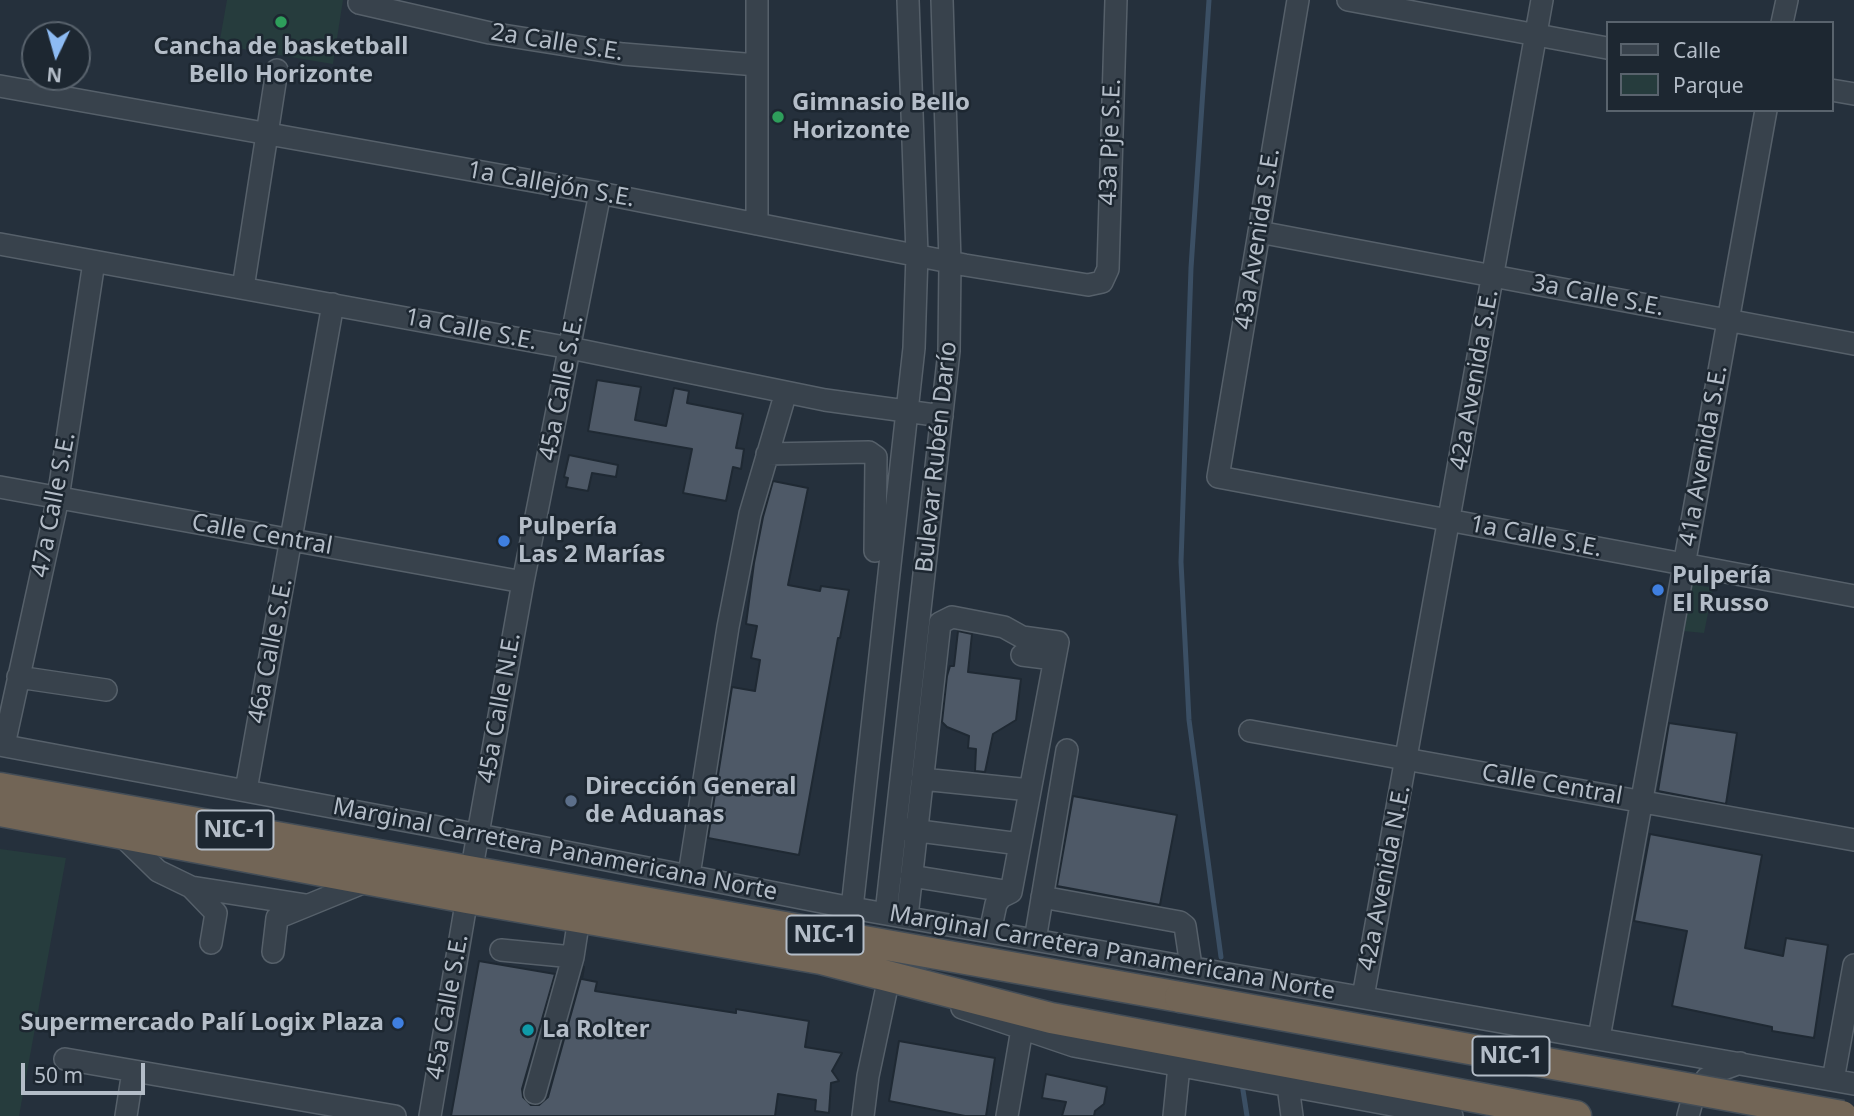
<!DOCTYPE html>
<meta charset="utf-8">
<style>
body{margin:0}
#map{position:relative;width:1854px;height:1116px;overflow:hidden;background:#25303c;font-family:"Noto Sans",sans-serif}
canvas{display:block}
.legend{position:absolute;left:1606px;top:21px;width:228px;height:91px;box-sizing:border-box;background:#1d2731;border:2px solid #59636d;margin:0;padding:9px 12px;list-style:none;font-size:21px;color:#b4bdc8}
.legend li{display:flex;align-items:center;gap:14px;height:35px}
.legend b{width:35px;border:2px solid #59636d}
.north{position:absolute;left:21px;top:21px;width:70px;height:70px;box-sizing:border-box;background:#1d2731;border:2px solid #59636d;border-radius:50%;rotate:185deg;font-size:19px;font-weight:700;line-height:28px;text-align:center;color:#b4bdc8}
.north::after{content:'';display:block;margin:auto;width:24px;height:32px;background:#8dbbf3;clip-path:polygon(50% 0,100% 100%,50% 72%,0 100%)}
.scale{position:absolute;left:21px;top:1063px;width:124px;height:32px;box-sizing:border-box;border:4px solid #b4bdc8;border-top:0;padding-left:9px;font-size:21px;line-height:24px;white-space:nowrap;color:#b4bdc8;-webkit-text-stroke:5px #1d2731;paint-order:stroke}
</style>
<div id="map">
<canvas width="1854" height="1116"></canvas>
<ul class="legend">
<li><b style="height:9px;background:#38424c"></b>Calle</li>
<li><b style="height:19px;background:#263c3d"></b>Parque</li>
</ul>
<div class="north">N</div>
<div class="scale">50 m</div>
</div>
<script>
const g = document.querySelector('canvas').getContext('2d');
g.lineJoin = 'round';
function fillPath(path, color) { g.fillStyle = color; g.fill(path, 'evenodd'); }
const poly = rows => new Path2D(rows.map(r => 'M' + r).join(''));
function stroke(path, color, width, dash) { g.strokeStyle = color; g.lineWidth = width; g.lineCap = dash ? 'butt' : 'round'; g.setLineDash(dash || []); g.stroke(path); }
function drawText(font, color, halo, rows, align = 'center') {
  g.font = font + ' "Noto Sans",sans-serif'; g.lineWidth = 5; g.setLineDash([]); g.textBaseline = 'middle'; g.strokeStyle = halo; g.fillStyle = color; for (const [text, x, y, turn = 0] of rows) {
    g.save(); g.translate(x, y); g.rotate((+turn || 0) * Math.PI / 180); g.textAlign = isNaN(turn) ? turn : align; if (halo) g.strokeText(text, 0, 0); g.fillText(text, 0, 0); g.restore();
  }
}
fillPath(poly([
 [227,0,343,0,333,64,219,45],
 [1691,584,1713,588,1704,633,1683,631],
 [0,849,66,858,19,1116,0,1116]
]), '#263c3d');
stroke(poly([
 [1209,0,1191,268,1181,562,1189,720,1221,957],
 [1242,1084,1247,1116]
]), '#3b4f64', 5);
const building = poly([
 [597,380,641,387,635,420,666,426,674,388,689,391,687,403,743,414,736,448,744,449,741,469,733,467,726,501,683,493,692,449,588,431,597,380],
 [569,455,618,465,616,477,592,473,588,491,566,487,568,478,564,477,569,455],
 [773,481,808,488,788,585,820,591,821,586,849,590,840,638,838,638,799,855,708,838,732,687,755,691,760,660,751,658,757,626,746,624,754,563,763,517,773,481],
 [958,631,972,634,968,672,1021,679,1016,720,993,734,985,772,975,771,976,749,968,748,969,736,947,727,942,722,947,676,950,666,954,666,958,631],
 [1669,723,1737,733,1726,804,1658,791,1669,723],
 [1073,796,1177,815,1160,905,1057,886,1073,796],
 [1650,834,1762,855,1745,948,1783,956,1786,938,1828,945,1814,1038,1772,1031,1772,1027,1672,1006,1687,931,1634,921,1650,834],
 [479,961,555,974,522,1089,523,1097,531,1105,539,1105,548,1097,584,967,582,979,597,982,595,991,736,1013,736,1009,809,1021,805,1047,842,1053,832,1071,839,1081,831,1083,829,1113,815,1111,816,1100,778,1094,775,1116,451,1116,479,961],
 [899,1041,995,1058,986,1116,965,1116,889,1101,899,1041],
 [1046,1074,1107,1087,1104,1104,1095,1111,1094,1116,1062,1116,1066,1102,1042,1098,1046,1074]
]);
fillPath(building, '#4e5967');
stroke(building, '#1f2933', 2);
const minor = poly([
 [360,0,359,3,490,33,623,54,757,65],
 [1298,0,1218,477,1854,596],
 [1348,0,1607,48],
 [1782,23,1787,0],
 [0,86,600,193,965,265,1088,285,1102,282,1108,269,1116,0],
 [1831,90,1854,94],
 [757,224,757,0],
 [1259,232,1854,344],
 [0,244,570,348,825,400,942,416],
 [243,288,277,70],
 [767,454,869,452,876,457,875,551],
 [0,487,523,582],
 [1022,655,1054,659],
 [18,677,106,690],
 [1250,731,1854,840],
 [0,745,428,825,852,908,1854,1084],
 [4,745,58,498,94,262],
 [922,779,1030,790],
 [246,790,333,304],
 [904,829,1020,844],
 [120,834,158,871,191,887,216,913,211,943],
 [471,873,523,582,600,193],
 [689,875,728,627,750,514,786,392],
 [911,876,1011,892],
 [191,887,306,905],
 [1042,897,1180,922,1185,926,1191,966],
 [852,908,914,348,917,254,908,0],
 [886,913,949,351,950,262,942,0],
 [907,917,940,623,952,617,1004,627,1022,637,1058,642,1011,892,1001,897,996,904,990,932],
 [1035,940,1067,750],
 [501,950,573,957],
 [273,952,277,918,370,880],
 [1363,997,1542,0],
 [962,1008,1074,1046,1452,1116],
 [1599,1038,1766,110],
 [65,1059,395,1116],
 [1833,1080,1854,965],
 [1288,1086,1292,1116],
 [535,1093,573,957,579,918],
 [126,1116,133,1071],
 [430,1116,467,898],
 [863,1116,868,1076,888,982],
 [1007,1116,1022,1029],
 [1174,1116,1179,1066],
 [1688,1116,1694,1094,1707,1078,1721,1070,1740,1063]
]);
const highway = poly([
 [0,788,1180,997],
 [0,811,467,898,821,959,1051,1018,1576,1116]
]);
stroke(minor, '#56606a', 24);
stroke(highway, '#434d57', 33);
stroke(minor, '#38424c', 21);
stroke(highway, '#726556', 30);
const highwayBridge = poly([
 [1180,997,1842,1116]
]);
stroke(highwayBridge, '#434d57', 33, []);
stroke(highwayBridge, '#726556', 30);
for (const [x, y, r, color] of [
 [281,22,7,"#2e9e5b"],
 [778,117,7,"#2e9e5b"],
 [504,541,7,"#3f7fe0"],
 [1658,590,7,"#3f7fe0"],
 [571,801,7,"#5c6f8a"],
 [398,1023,7,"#3f7fe0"],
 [528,1030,7,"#0f9aa8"]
]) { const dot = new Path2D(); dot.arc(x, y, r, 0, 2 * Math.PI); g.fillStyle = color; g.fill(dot); stroke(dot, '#1d2731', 2.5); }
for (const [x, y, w] of [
 [235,830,77],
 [825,935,77],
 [1511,1056,77]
]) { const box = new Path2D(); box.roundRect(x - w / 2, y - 19.5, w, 39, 5); g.fillStyle = '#1d2731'; g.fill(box); stroke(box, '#b4bdc8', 2); }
drawText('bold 23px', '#b4bdc8', null, [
 ["NIC-1",235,830],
 ["NIC-1",825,935],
 ["NIC-1",1511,1056]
]);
drawText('24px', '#b4bdc8', '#1d2731', [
 ["2a Calle S.E.",557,43,9],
 ["43a Pje S.E.",1111,142,-88],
 ["1a Callejón S.E.",551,185,10],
 ["43a Avenida S.E.",1258,239,-81],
 ["3a Calle S.E.",1598,296,11],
 ["1a Calle S.E.",471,330,11],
 ["42a Avenida S.E.",1475,380,-80],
 ["45a Calle S.E.",562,388,-79],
 ["41a Avenida S.E.",1704,456,-80],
 ["Bulevar Rubén Darío",937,457,-84],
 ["47a Calle S.E.",54,505,-79],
 ["Calle Central",262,535,10],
 ["1a Calle S.E.",1536,537,11],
 ["46a Calle S.E.",271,651,-79],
 ["45a Calle N.E.",500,708,-80],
 ["Calle Central",1552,785,10],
 ["Marginal Carretera Panamericana Norte",555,850,11],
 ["42a Avenida N.E.",1385,878,-79],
 ["Marginal Carretera Panamericana Norte",1112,953,10],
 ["45a Calle S.E.",448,1007,-80]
]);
drawText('bold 24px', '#b4bdc8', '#1d2731', [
 ["Cancha de basketball",281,47,"center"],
 ["Bello Horizonte",281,75,"center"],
 ["Gimnasio Bello",792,103],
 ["Horizonte",792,131],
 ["Pulpería",518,527],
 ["Las 2 Marías",518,555],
 ["Pulpería",1672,576],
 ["El Russo",1672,604],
 ["Dirección General",585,787],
 ["de Aduanas",585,815],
 ["Supermercado Palí Logix Plaza",384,1023,"right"],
 ["La Rolter",542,1030]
], 'left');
</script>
